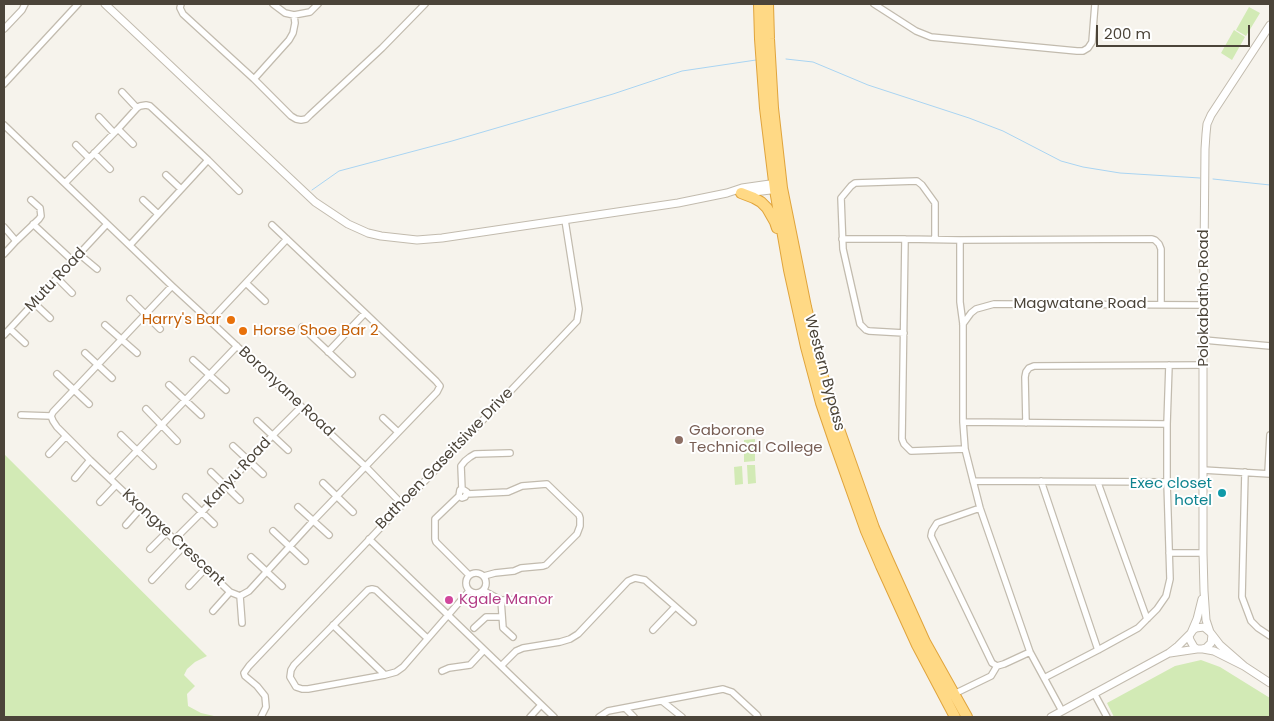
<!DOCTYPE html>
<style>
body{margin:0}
#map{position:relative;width:1274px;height:721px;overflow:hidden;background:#f6f3ec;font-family:Poppins,sans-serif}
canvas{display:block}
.frame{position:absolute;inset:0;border:5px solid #4b4439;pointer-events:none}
.scale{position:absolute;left:1096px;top:25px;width:154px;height:22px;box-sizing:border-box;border:2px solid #4b4439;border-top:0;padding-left:6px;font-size:15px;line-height:18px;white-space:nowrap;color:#4b4439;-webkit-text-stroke:4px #fff;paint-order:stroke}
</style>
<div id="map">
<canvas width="1274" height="721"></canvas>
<div class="frame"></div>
<div class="scale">200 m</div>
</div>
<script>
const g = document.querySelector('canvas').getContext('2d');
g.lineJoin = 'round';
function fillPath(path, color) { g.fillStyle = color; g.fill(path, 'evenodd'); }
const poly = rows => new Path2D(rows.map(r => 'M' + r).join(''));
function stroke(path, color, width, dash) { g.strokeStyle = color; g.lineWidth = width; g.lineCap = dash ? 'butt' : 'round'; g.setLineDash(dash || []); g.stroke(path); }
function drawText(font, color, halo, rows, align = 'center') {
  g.font = font + ' Poppins,sans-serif'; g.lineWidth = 4; g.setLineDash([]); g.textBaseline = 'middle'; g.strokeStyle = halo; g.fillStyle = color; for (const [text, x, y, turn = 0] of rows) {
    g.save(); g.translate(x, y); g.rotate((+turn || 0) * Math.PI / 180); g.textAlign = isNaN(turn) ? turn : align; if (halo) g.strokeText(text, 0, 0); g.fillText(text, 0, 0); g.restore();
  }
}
fillPath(poly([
 [1249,7,1260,13,1246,36,1236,30],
 [1234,30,1245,37,1232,60,1221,53],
 [755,439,755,461,744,462,744,440],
 [4,454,207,656,195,662,187,669,184,675,195,686,187,694,188,706,201,713,214,716,213,717,4,717],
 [747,465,755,465,756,483,748,484],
 [742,466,743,484,735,485,734,467],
 [1201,660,1220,667,1270,698,1270,717,1114,717,1107,703,1175,666]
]), '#d2eab5');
stroke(poly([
 [786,59,813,62,868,85,969,118,1003,131,1061,161,1083,167,1120,173,1200,178],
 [1213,179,1270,185],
 [312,190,339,171,452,141,613,94,682,71,756,60]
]), '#a9d4f2', 1);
const minor = poly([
 [181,4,180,8,183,14,254,79,291,116,296,119,301,120,306,119,310,115,382,48,425,4],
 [273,4,285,13,294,15,310,12,318,4],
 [874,4,916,31,931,37,1077,51,1083,51,1088,48,1092,42,1095,4],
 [4,29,22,10,25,4],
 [254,79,289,40,293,33,295,23,294,15],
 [4,84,78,4],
 [122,92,137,108],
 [99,117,114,133],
 [4,125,172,286,210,321,366,467,402,504],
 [118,129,133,144],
 [76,145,89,158],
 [94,153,110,169],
 [166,175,181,189],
 [65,183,118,129,137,108,140,106,146,105,150,106,208,160,239,191],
 [143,200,158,214],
 [33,224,73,261],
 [4,227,16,241],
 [842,239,905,239,960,240,1152,239,1155,240,1159,244,1161,249,1161,305],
 [905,239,902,439,904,444,911,451,965,449],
 [960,240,960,302,963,324,963,422,965,449,980,508,1030,652,1062,711],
 [130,245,208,160],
 [4,254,16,241,39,219,41,216,40,208,31,200],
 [79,254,97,269],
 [57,278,72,293],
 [246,283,265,301],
 [172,286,53,412,51,416,53,421,57,427,90,460,230,592,240,596,249,591,313,521,437,392,440,386,436,381,365,313,272,225],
 [130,299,160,329],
 [34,303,50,318],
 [210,321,287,239],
 [963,324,971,313,976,309,994,304,1204,305],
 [105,325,137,353],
 [302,327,352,374],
 [10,329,25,343],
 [904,333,869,331,866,330,860,324,843,249,841,198,851,186,855,183,917,181,922,185,935,203,935,239],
 [4,335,107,224],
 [1204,340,1270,346],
 [328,352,365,313],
 [85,353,112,378],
 [193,360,226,390],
 [57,374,89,404],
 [169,385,201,415],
 [146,409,177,441],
 [21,415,51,416],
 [383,418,398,432],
 [257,421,288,450],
 [963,422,1167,424],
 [1026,423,1025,377,1026,372,1029,368,1034,366,1203,365],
 [121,435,153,466],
 [233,446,263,474],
 [49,454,66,436],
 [1203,470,1270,474],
 [211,472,240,500],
 [1245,472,1242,597,1251,621,1258,628,1270,636],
 [1268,473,1270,435],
 [75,478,90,460],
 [110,479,237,346],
 [973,481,1167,482],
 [1041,481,1098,650],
 [323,483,353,512],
 [1098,483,1147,619],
 [462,490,461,466,465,461,470,457,475,454,510,453],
 [467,494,508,492,522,486,547,484,579,515,580,518,580,526,577,534,546,565,543,566,521,568,514,571,495,573,484,576],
 [459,496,462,498,465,497,467,492,464,490,460,490,459,496,435,519,435,539,436,542,469,575],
 [186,497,214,524],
 [100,502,116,485],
 [298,507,329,535],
 [980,508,937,523,932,531,931,536,992,663,997,666,1004,664,1030,652],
 [126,525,141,508],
 [273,531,305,561],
 [369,539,554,717],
 [174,540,202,512,273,435,301,407],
 [150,549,167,532],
 [1169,553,1203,553],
 [251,557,282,586],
 '466 583a10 10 0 1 1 20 0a10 10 0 1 1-20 0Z',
 [152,580,183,547],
 [189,586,205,569],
 [484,591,501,600,539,599],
 [240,596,242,623],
 [501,600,503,628,513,637],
 [213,611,230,592],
 [333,625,385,675],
 [474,628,486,617,502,617],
 [653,630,675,607],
 [427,638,376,590,372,589,368,590,294,665,291,670,290,677,296,687,302,689,308,689,385,675,396,672,403,667,469,591],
 [501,666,516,651,523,648,560,642,570,639,578,634,628,581,635,578,645,580,693,622],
 [442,671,449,668,470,665,484,650],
 [1044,678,1098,650,1138,628,1157,609,1166,596,1170,579,1167,482,1167,424,1169,365],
 [1094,693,1107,717],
 [954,694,991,676,997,666],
 [662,701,682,717],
 [625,708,634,717],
 [261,717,266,707,265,696,257,686,245,676,244,673,249,666,577,321,579,309,565,220],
 [530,717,541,705],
 [599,717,608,711,723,689,732,692,757,715,758,717]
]);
const tertiary = poly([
 [105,4,315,202,348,224,368,233,381,236,417,240,442,238,678,203,727,193,742,188,777,183],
 [745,193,779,189],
 [1210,632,1206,620,1204,591,1203,553,1203,365,1205,149,1206,134,1207,124,1211,115,1270,25],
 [1212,635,1211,643,1206,648,1202,649,1197,649,1194,647,1190,640,1189,636,1193,630,1196,628,1204,627,1210,632,1220,645,1244,666],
 [1203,649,1214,651,1244,666,1270,683],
 [1170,653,1197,649],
 [1051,717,1169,653,1178,646,1191,633,1197,619,1202,599]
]);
const trunk = poly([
 [759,4,760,39,765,108,775,190,789,270,806,347,821,403,835,444,866,531,881,566,917,645,955,717],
 [768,4,769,39,773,108,782,188,806,307,828,398,874,528,888,560,925,642,967,717],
 [741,193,754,198,761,202,767,208,775,222,777,228]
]);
stroke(minor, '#c2bbae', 8);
stroke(tertiary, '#c2bbae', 9);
stroke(trunk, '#e0a43c', 12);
stroke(minor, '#fff', 5.5);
stroke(tertiary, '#fff', 7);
stroke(trunk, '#ffd985', 10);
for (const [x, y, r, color] of [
 [231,320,5,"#e8710a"],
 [243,331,5,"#e8710a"],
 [679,440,5,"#8d6e63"],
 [1222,493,5,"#0f9aa8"],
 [449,600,5,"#d1479c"]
]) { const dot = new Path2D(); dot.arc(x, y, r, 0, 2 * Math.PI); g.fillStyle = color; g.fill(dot); stroke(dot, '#fff', 2); }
drawText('15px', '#4b4439', '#fff', [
 ["Mutu Road",56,280,-47],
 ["Polokabatho Road",1204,298,-90],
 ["Magwatane Road",1080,304],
 ["Western Bypass",824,373,75],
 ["Boronyane Road",286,392,43],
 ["Bathoen Gaseitsiwe Drive",445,459,-46],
 ["Kanyu Road",238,473,-47],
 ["Kxongxe Crescent",173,538,43]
]);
drawText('15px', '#c56008', '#fff', [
 ["Harry's Bar",221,320],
 ["Horse Shoe Bar 2",253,331,"left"]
], 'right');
drawText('15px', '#785e54', '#fff', [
 ["Gaborone",689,431],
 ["Technical College",689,448]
], 'left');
drawText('15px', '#0d838f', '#fff', [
 ["Exec closet",1212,484],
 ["hotel",1212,501]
], 'right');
drawText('15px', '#b23c85', '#fff', [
 ["Kgale Manor",459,600]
], 'left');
</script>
